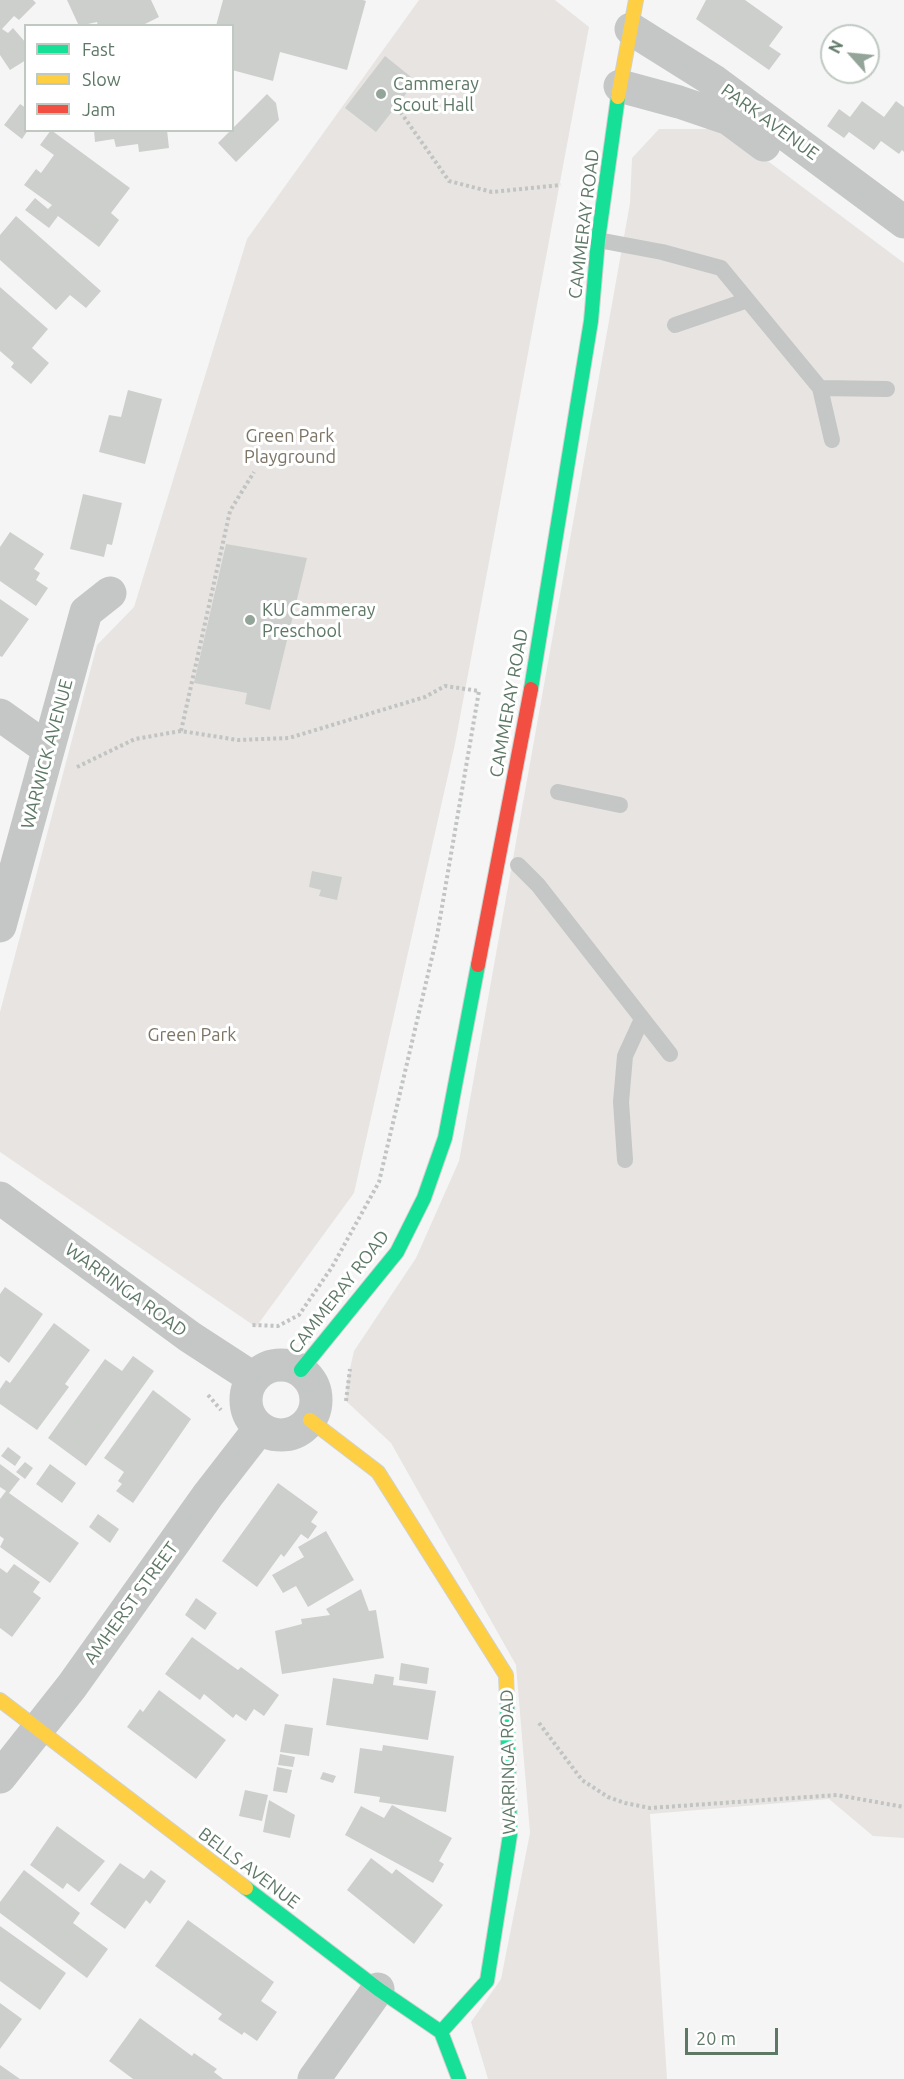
<!DOCTYPE html>
<style>
body{margin:0}
#map{position:relative;width:904px;height:2079px;overflow:hidden;background:#f6f5f5;font-family:Ubuntu,sans-serif}
canvas{display:block}
.legend{position:absolute;left:24px;top:24px;width:210px;height:108px;box-sizing:border-box;background:#fff;border:2px solid #bfc9c2;margin:0;padding:8px 10px;list-style:none;font-size:18px;color:#5e7866}
.legend li{display:flex;align-items:center;gap:12px;height:30px}
.legend b{width:30px;border:2px solid #bfc9c2}
.north{position:absolute;left:820px;top:24px;width:60px;height:60px;box-sizing:border-box;background:#fff;border:2px solid #bfc9c2;border-radius:50%;rotate:297deg;font-size:16px;font-weight:700;line-height:24px;text-align:center;color:#5e7866}
.north::after{content:'';display:block;margin:auto;width:21px;height:27px;background:#93a498;clip-path:polygon(50% 0,100% 100%,50% 72%,0 100%)}
.scale{position:absolute;left:685px;top:2028px;width:93px;height:27px;box-sizing:border-box;border:3px solid #5e7866;border-top:0;padding-left:8px;font-size:18px;line-height:21px;white-space:nowrap;color:#5e7866;-webkit-text-stroke:4px #fff;paint-order:stroke}
</style>
<div id="map">
<canvas width="904" height="2079"></canvas>
<ul class="legend">
<li><b style="height:8px;background:#16e098"></b>Fast</li>
<li><b style="height:8px;background:#ffcf43"></b>Slow</li>
<li><b style="height:8px;background:#f24e42"></b>Jam</li>
</ul>
<div class="north">N</div>
<div class="scale">20 m</div>
</div>
<script>
const g = document.querySelector('canvas').getContext('2d');
g.lineJoin = 'round';
function fillPath(path, color) { g.fillStyle = color; g.fill(path, 'evenodd'); }
const poly = rows => new Path2D(rows.map(r => 'M' + r).join(''));
function stroke(path, color, width, dash) { g.strokeStyle = color; g.lineWidth = width; g.lineCap = dash ? 'butt' : 'round'; g.setLineDash(dash || []); g.stroke(path); }
function drawText(font, color, halo, rows, align = 'center') {
  g.font = font + ' Ubuntu,sans-serif'; g.lineWidth = 6; g.setLineDash([]); g.textBaseline = 'middle'; g.strokeStyle = halo; g.fillStyle = color; for (const [text, x, y, turn = 0] of rows) {
    g.save(); g.translate(x, y); g.rotate((+turn || 0) * Math.PI / 180); g.textAlign = isNaN(turn) ? turn : align; if (halo) g.strokeText(text, 0, 0); g.fillText(text, 0, 0); g.restore();
  }
}
fillPath(poly([
 [419,0,555,0,589,27,455,744,354,1193,256,1327,0,1152,0,1012,97,645,134,607,247,239],
 [659,129,725,129,904,263,904,1838,873,1836,829,1799,650,1814,667,2079,488,2079,471,2022,501,1979,530,1833,516,1665,391,1443,346,1401,347,1382,354,1351,416,1258,459,1161,630,203,632,158]
]), '#e8e4e2');
fillPath(poly([
 [0,0,33,0,36,3,19,20,14,16,2,29,8,33,13,28,26,43,26,60,10,70,0,55],
 [67,0,151,0,159,17,141,26,98,26,97,22,79,26],
 [223,0,363,0,366,1,347,70,280,52,273,81,232,70,232,26,216,26],
 [706,0,745,0,783,27,769,46,781,54,769,70,696,19],
 [385,56,416,81,376,132,345,108],
 [267,94,276,103,279,120,236,162,218,143],
 [862,101,884,117,896,101,904,107,904,152,902,150,899,154,881,141,874,150,849,132,844,138,827,126,839,109,850,117],
 [20,104,26,108,26,130,28,130,22,139,4,125],
 [51,130,130,188,111,213,119,220,99,247,58,216,49,228,25,210,35,198,48,209,52,205,24,185,36,169,41,173,54,155,40,145],
 [94,130,167,130,169,148,139,152,138,144,116,147,114,139,95,142],
 [16,216,101,291,86,308,70,295,56,310,0,260,0,235],
 [0,287,48,329,32,348,49,363,31,384,11,367,14,363,0,351],
 [128,390,162,399,145,464,99,452,109,415,121,417],
 [83,494,122,503,112,545,107,544,104,557,70,549],
 [10,532,44,554,34,569,40,573,36,580,48,588,36,606,0,581,0,547],
 [226,544,307,558,270,710,245,704,247,693,194,683],
 [0,599,29,619,2,657,0,656],
 [312,871,342,877,337,900,319,896,321,890,309,887],
 [5,1287,43,1314,9,1363,0,1356,0,1294],
 [54,1323,90,1350,65,1384,69,1387,37,1430,0,1404,0,1389,6,1380,10,1383],
 [133,1356,154,1371,86,1466,48,1438,105,1359,122,1371],
 [153,1390,191,1419,133,1503,116,1491,122,1484,118,1481,124,1472,104,1458],
 [8,1447,21,1457,15,1466,1,1456],
 [25,1462,33,1468,25,1479,16,1472],
 [0,1464,20,1479,9,1493,79,1543,50,1583,0,1547,4,1539,0,1536,0,1499,6,1491,0,1487],
 [50,1464,76,1483,62,1503,36,1484],
 [278,1483,318,1512,311,1522,317,1526,308,1539,301,1534,284,1557,281,1554,257,1587,222,1561],
 [98,1514,119,1529,110,1543,89,1527],
 [326,1531,354,1580,308,1607,296,1586,283,1593,272,1575,304,1557,298,1547],
 [14,1564,40,1582,33,1592,41,1598,12,1637,0,1628,0,1568,7,1573],
 [361,1589,369,1611,376,1610,384,1658,282,1674,275,1631,302,1624,301,1619,330,1615,326,1609],
 [196,1598,217,1613,205,1630,185,1615],
 [192,1637,238,1670,241,1667,279,1695,264,1716,254,1709,246,1721,236,1714,233,1718,204,1694,200,1700,165,1674],
 [401,1663,429,1668,427,1684,399,1680],
 [375,1674,394,1677,393,1685,436,1691,428,1740,326,1725,333,1678,373,1684],
 [159,1690,226,1740,196,1779,127,1727,140,1709,143,1712],
 [285,1724,313,1728,309,1756,280,1752],
 [383,1745,454,1756,446,1812,379,1802,380,1797,354,1793,360,1748,382,1751],
 [280,1754,295,1757,293,1767,278,1765],
 [277,1767,292,1770,287,1793,273,1791],
 [323,1772,336,1776,333,1783,320,1779],
 [245,1790,268,1795,262,1821,239,1816],
 [269,1800,295,1815,290,1838,263,1832],
 [392,1805,452,1838,439,1861,444,1864,433,1883,345,1835,361,1806,384,1818],
 [57,1826,105,1861,79,1892,67,1883,63,1889,30,1865],
 [371,1858,392,1874,396,1869,443,1905,414,1944,347,1890],
 [120,1863,144,1879,151,1870,166,1881,150,1904,146,1900,125,1929,90,1904],
 [24,1870,80,1913,73,1923,108,1949,87,1978,0,1913,0,1902],
 [188,1920,274,1982,261,2001,277,2012,257,2041,244,2032,242,2035,218,2019,222,2014,155,1966],
 [0,1926,66,1973,40,2010,0,1981],
 [0,2003,22,2019,0,2049],
 [140,2018,192,2056,194,2053,217,2069,214,2072,223,2079,133,2079,109,2061],
 [0,2065,20,2079,0,2079]
]), '#cdcfcd');
const fast = poly([
 [531,689,591,321,598,240,618,97],
 [301,1370,397,1252,424,1198,445,1138,478,965],
 [246,1888,378,1989,441,2032],
 [459,2079,441,2032,487,1981,510,1835,507,1700]
]);
const slow = poly([
 [618,97,636,0],
 [310,1420,378,1472,506,1675,507,1700],
 [0,1700,246,1888]
]);
const jam = poly([
 [478,965,531,689]
]);
stroke(fast, '#cfd1cf', 16);
stroke(slow, '#cfd1cf', 16);
stroke(jam, '#cfd1cf', 16);
stroke(poly([
 [397,107,449,181,492,192,561,185],
 [181,731,230,511,254,472],
 [77,767,135,739,181,731,238,740,289,738,425,697,445,686,479,691,437,936,379,1182,332,1267,299,1315,278,1326,252,1325],
 [208,1395,221,1410],
 [346,1401,350,1369],
 [539,1723,582,1780,608,1797,625,1803,650,1808,837,1795,904,1807]
]), '#c1c4c2', 4, [3, 3]);
stroke(poly([
 [598,240,662,252,721,268,820,388,887,389],
 [675,325,745,301],
 [820,388,832,440],
 [558,792,620,805],
 [518,865,538,885,670,1054],
 [625,1160,621,1102,625,1056,642,1019]
]), '#c4c7c5', 16);
stroke(poly([
 [631,29,714,81,904,222],
 [620,86,679,102,729,119,764,145],
 [0,715,48,749],
 [0,926,86,612,110,593],
 [0,1198,190,1337,253,1378],
 '246 1400a35 35 0 1 1 70 0a35 35 0 1 1-70 0Z',
 [0,1777,72,1686,208,1495,260,1428],
 [314,2079,378,1989]
]), '#c4c7c5', 33);
stroke(fast, '#16e098', 14);
stroke(slow, '#ffcf43', 14);
stroke(jam, '#f24e42', 14);
for (const [x, y, r, color] of [
 [381,94,6,"#93a498"],
 [250,620,6,"#93a498"]
]) { const dot = new Path2D(); dot.arc(x, y, r, 0, 2 * Math.PI); g.fillStyle = color; g.fill(dot); stroke(dot, '#fff', 2); }
drawText('18px', '#5e7866', '#fff', [
 ["Cammeray",393,84],
 ["Scout Hall",393,105],
 ["KU Cammeray",262,610],
 ["Preschool",262,631]
], 'left');
drawText('18px', '#5e7866', '#fff', [
 ["PARK AVENUE",770,122,36],
 ["CAMMERAY ROAD",584,224,-83],
 ["CAMMERAY ROAD",509,703,-80],
 ["WARWICK AVENUE",47,754,-75],
 ["WARRINGA ROAD",126,1290,36],
 ["CAMMERAY ROAD",339,1292,-52],
 ["AMHERST STREET",131,1603,-54],
 ["WARRINGA ROAD",508,1762,-91],
 ["BELLS AVENUE",249,1868,37]
]);
drawText('18px', '#7c7465', '#fff', [
 ["Green Park",290,436],
 ["Playground",290,457],
 ["Green Park",192,1035]
]);
</script>
